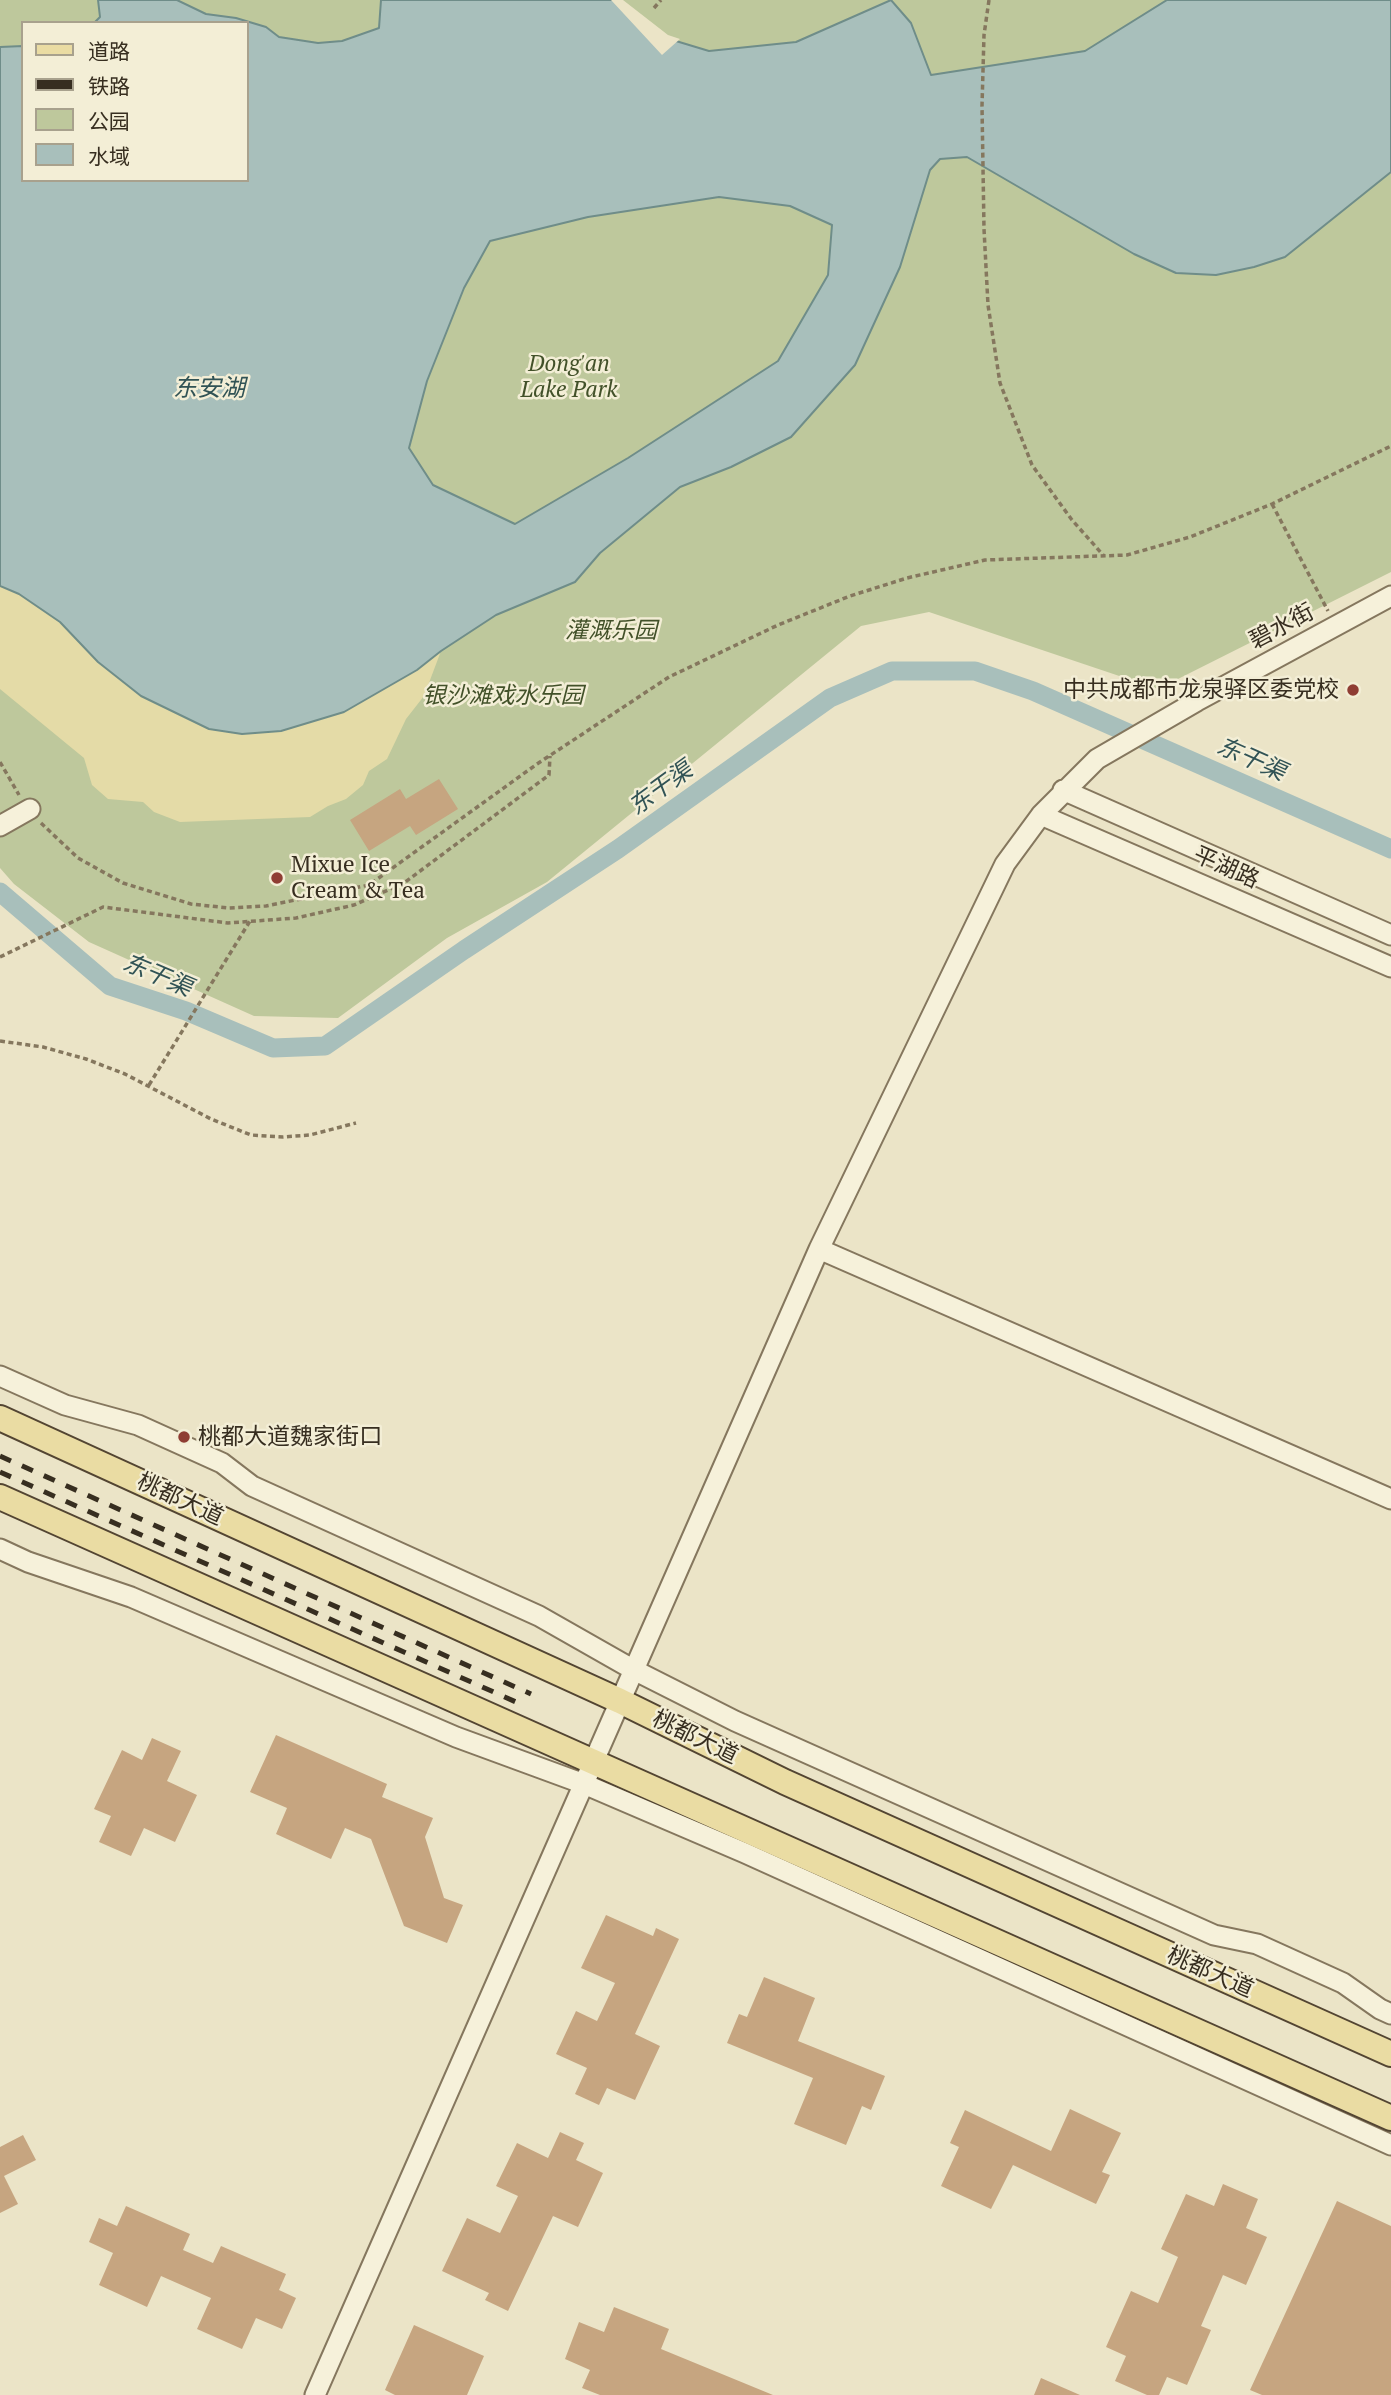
<!DOCTYPE html>
<meta charset="utf-8">
<style>
body{margin:0}
#map{position:relative;width:1391px;height:2395px;overflow:hidden;background:#ebe4c7;font-family:"PT Serif","Noto Sans SC",serif}
canvas{display:block}
.legend{position:absolute;left:21px;top:21px;width:228px;height:161px;box-sizing:border-box;background:#f3eed6;border:2px solid #a8a18d;margin:0;padding:9px 12px;list-style:none;font-size:21px;color:#372e20}
.legend li{display:flex;align-items:center;gap:14px;height:35px}
.legend b{width:35px;border:2px solid #a8a18d}
</style>
<div id="map">
<canvas width="1391" height="2395"></canvas>
<ul class="legend">
<li><b style="height:9px;background:#eadca3"></b>道路</li>
<li><b style="height:9px;background:#372e20"></b>铁路</li>
<li><b style="height:19px;background:#bec89c"></b>公园</li>
<li><b style="height:19px;background:#a8bfbb"></b>水域</li>
</ul>
</div>
<script>
const g = document.querySelector('canvas').getContext('2d');
g.lineJoin = 'round';
function fillPath(path, color) { g.fillStyle = color; g.fill(path, 'evenodd'); }
const poly = rows => new Path2D(rows.map(r => 'M' + r).join(''));
function stroke(path, color, width, dash) { g.strokeStyle = color; g.lineWidth = width; g.lineCap = dash ? 'butt' : 'round'; g.setLineDash(dash || []); g.stroke(path); }
function drawText(font, color, halo, rows, align = 'center') {
  g.font = font + ' "PT Serif","Noto Sans SC",serif'; g.lineWidth = 5; g.setLineDash([]); g.textBaseline = 'middle'; g.strokeStyle = halo; g.fillStyle = color; for (const [text, x, y, turn = 0] of rows) {
    g.save(); g.translate(x, y); g.rotate((+turn || 0) * Math.PI / 180); g.textAlign = isNaN(turn) ? turn : align; if (halo) g.strokeText(text, 0, 0); g.fillText(text, 0, 0); g.restore();
  }
}
fillPath(poly([
 [0,0,1391,0,1391,572,1158,689,929,612,861,626,547,882,447,938,338,1018,254,1016,89,942,14,884,0,868],
 [23,23,247,23,247,180,23,180]
]), '#bec89c');
fillPath(poly([
 [0,586,19,594,60,622,98,662,141,696,209,729,242,734,344,712,417,670,441,651,424,696,406,719,387,759,369,771,363,785,346,799,328,806,310,817,180,822,154,812,143,802,108,799,92,785,84,758,0,689]
]), '#e4dba7');
const water = poly([
 [98,0,177,0,206,14,236,18,266,27,279,37,318,43,342,41,379,28,381,0,617,0,666,38,709,51,796,42,891,0,911,23,931,75,1085,51,1167,0,1391,0,1391,172,1285,257,1254,267,1216,275,1176,273,1134,254,967,157,940,159,930,170,900,267,855,365,791,437,731,467,680,487,600,553,575,582,496,615,441,651,417,670,344,712,281,731,242,734,209,729,141,696,98,662,60,622,19,594,0,586,0,47,23,46,23,180,247,180,247,23,94,23,100,17,98,0],
 [719,197,790,206,832,225,828,275,778,361,628,458,515,524,433,485,409,448,427,381,464,288,490,241,588,217,719,197]
]);
fillPath(water, '#a8bfbb');
stroke(water, '#6f8d89', 2);
fillPath(poly([
 [611,0,623,0,668,35,680,39,662,55]
]), '#ebe4c7');
stroke(poly([
 [0,892,110,986,186,1011,273,1048,325,1046,464,950,618,849,830,698,892,671,975,671,1033,691,1391,849]
]), '#a8bfbb', 19);
fillPath(poly([
 [439,779,458,809,416,835,410,826,369,851,350,820,400,789,406,799],
 [276,1735,387,1784,382,1797,433,1818,425,1837,444,1898,463,1905,447,1943,404,1926,371,1839,345,1828,331,1859,276,1834,287,1808,250,1792],
 [152,1738,181,1751,167,1781,197,1795,175,1842,144,1828,131,1856,99,1842,111,1816,94,1809,122,1750,142,1760],
 [606,1915,653,1936,656,1928,679,1939,635,2034,660,2046,635,2100,607,2088,599,2105,575,2094,587,2068,556,2054,576,2011,597,2021,615,1983,581,1968],
 [764,1977,815,1998,798,2041,885,2076,871,2110,862,2106,846,2145,794,2124,813,2078,727,2043,739,2014,747,2017],
 [1070,2109,1121,2133,1102,2172,1110,2175,1096,2204,1013,2165,991,2209,941,2186,959,2147,950,2143,965,2110,1051,2151],
 [560,2132,584,2143,576,2160,603,2173,578,2227,553,2216,508,2311,485,2300,489,2293,442,2271,467,2218,500,2233,518,2196,496,2186,517,2143,548,2158],
 [23,2135,36,2160,4,2176,18,2204,0,2213,0,2147],
 [1223,2184,1258,2199,1246,2228,1267,2237,1246,2285,1223,2275,1201,2326,1211,2330,1187,2385,1167,2377,1159,2395,1147,2395,1115,2381,1126,2356,1106,2347,1131,2291,1158,2303,1178,2257,1161,2249,1186,2194,1214,2206],
 [1337,2201,1391,2226,1391,2395,1262,2395,1250,2390],
 [126,2206,190,2234,183,2250,213,2263,221,2246,286,2274,279,2290,296,2298,282,2329,256,2318,242,2349,197,2329,211,2298,161,2276,147,2307,99,2285,113,2253,89,2242,99,2218,117,2226],
 [614,2307,669,2329,661,2349,773,2395,600,2395,582,2388,590,2370,565,2359,579,2322,604,2332],
 [414,2325,484,2356,467,2395,395,2395,385,2390],
 [1041,2378,1080,2395,1034,2395]
]), '#c6a580');
const minor = poly([
 [1063,790,1391,935],
 [1041,815,1391,967],
 [0,826,30,809],
 [819,1249,1391,1499],
 [0,1376,65,1405,138,1425,222,1463,252,1486,539,1616,634,1670,735,1721,1214,1935,1257,1944,1343,1983,1380,2009,1391,2014],
 [0,1549,28,1562,131,1597,456,1737,584,1784,745,1853,1391,2145],
 [315,2395,819,1249,1005,864,1041,815,1097,759,1197,701,1391,596]
]);
const major = poly([
 [0,1418,620,1701,785,1782,1391,2054],
 [0,1497,1391,2118]
]);
stroke(minor, '#85775e', 23);
stroke(major, '#534532', 28);
stroke(poly([
 [989,0,984,35,982,106,984,229,988,305,1000,383,1032,465,1072,520,1104,556],
 [654,8,661,0],
 [1272,504,1328,611],
 [0,762,19,795],
 [41,823,78,858,123,883,191,904,229,908,266,906,369,885,537,764,669,677,778,625,850,596,907,578,985,560,1127,555,1190,537,1272,504,1391,446],
 [0,957,103,907,228,923,296,918,354,905,404,883,549,775,550,756],
 [0,1041,43,1047,86,1059,125,1074,211,1119,251,1135,283,1137,310,1135,356,1123],
 [149,1085,250,921]
]), '#85775e', 3.5, [5, 3.5]);
stroke(minor, '#f6f1da', 19);
stroke(major, '#eadca3', 24);
stroke(poly([
 [0,1456,531,1694],
 [0,1472,525,1706]
]), '#372e20', 5, [12, 12]);
for (const [x, y, r, color] of [
 [1353,690,7,"#8f3d33"],
 [277,878,7,"#8f3d33"],
 [184,1437,7,"#8f3d33"]
]) { const dot = new Path2D(); dot.arc(x, y, r, 0, 2 * Math.PI); g.fillStyle = color; g.fill(dot); stroke(dot, '#f3eed6', 2.5); }
drawText('italic 23px', '#425129', '#f3eed6', [
 ["Dong'an",569,364],
 ["Lake Park",569,390],
 ["灌溉乐园",611,631],
 ["银沙滩戏水乐园",503,696]
]);
drawText('23px', '#372e20', '#f3eed6', [
 ["碧水街",1282,627,-28],
 ["平湖路",1226,868,24],
 ["桃都大道",180,1500,25],
 ["桃都大道",695,1738,26],
 ["桃都大道",1210,1973,24]
]);
drawText('23px', '#372e20', '#f3eed6', [
 ["中共成都市龙泉驿区委党校",1339,690,"right"],
 ["Mixue Ice",291,865],
 ["Cream & Tea",291,891],
 ["桃都大道魏家街口",198,1437]
], 'left');
drawText('italic 24px', '#315355', '#f3eed6', [
 ["东安湖",209,389],
 ["东干渠",1251,760,24],
 ["东干渠",661,789,-36],
 ["东干渠",157,976,23]
]);
</script>
